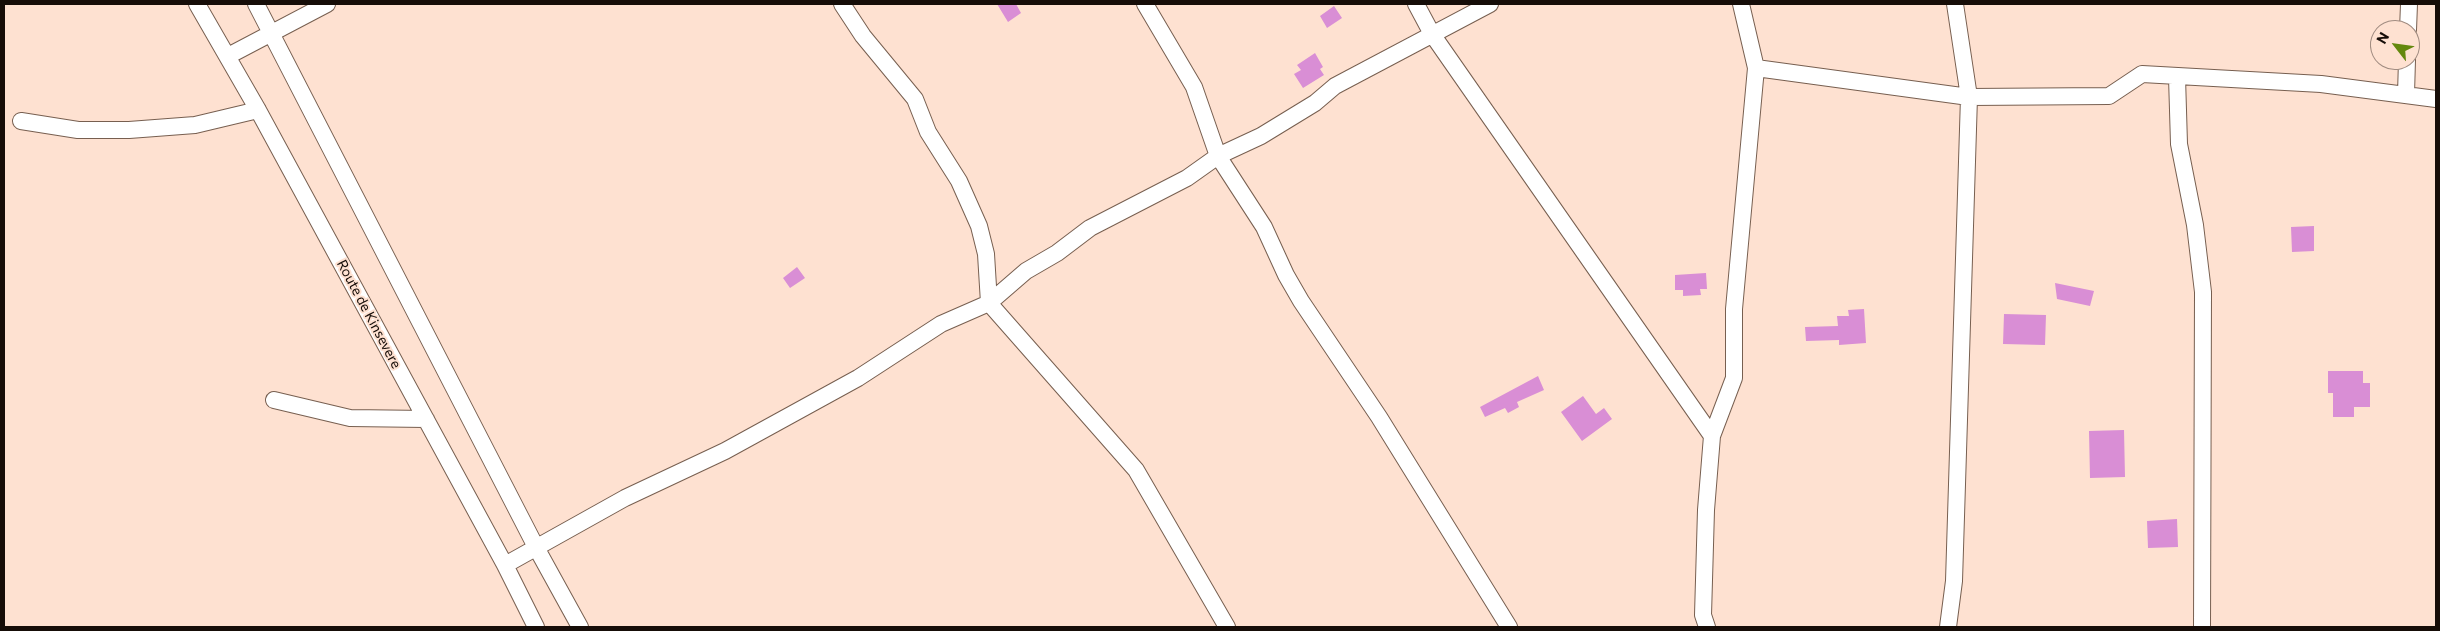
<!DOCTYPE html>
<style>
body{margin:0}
#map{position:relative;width:2440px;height:631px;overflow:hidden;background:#fee1d1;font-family:Commissioner,sans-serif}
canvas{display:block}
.frame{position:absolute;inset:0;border:5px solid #160d08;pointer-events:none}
.north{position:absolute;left:2370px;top:20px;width:50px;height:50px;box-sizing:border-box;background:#fee1d1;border:1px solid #a18c81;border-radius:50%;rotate:300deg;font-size:14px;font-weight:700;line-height:20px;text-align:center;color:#160d08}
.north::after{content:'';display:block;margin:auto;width:18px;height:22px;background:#64880d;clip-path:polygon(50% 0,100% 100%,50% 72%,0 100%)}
</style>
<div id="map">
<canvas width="2440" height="631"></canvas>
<div class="frame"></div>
<div class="north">N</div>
</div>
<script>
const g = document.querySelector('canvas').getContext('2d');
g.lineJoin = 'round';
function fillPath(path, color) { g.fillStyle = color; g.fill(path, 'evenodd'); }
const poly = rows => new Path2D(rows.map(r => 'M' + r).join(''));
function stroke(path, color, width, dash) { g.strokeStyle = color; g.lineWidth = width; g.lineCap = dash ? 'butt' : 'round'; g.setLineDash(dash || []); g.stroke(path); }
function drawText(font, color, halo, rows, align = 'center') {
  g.font = font + ' Commissioner,sans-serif'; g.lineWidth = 4; g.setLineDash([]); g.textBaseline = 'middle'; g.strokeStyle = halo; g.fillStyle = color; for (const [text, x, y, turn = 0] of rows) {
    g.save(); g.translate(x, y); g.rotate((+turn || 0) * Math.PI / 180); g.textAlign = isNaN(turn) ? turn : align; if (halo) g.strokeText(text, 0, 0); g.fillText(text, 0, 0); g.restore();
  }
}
fillPath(poly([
 [997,4,1016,4,1021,13,1008,22],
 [1334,6,1342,18,1327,28,1320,16],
 [1315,53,1323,67,1320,69,1324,75,1303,88,1294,74,1301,70,1297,65],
 [2314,226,2314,251,2292,252,2291,227],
 [797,267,805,278,790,288,783,278],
 [1706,273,1707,289,1700,289,1701,295,1683,296,1683,290,1675,290,1675,275],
 [2055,283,2094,291,2090,306,2057,299],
 [1864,309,1866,343,1839,345,1839,340,1806,341,1805,327,1838,326,1837,316,1849,316,1848,310],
 [2004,314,2046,315,2045,345,2003,344],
 [2328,371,2363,371,2363,383,2370,383,2370,407,2354,407,2354,417,2333,417,2333,393,2328,393],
 [1538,376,1544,390,1517,402,1519,407,1508,413,1505,408,1485,417,1480,407],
 [1583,396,1596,414,1604,408,1612,419,1582,441,1561,412],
 [2124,430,2125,477,2090,478,2089,431],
 [2177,519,2178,547,2148,548,2147,521]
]), '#d98ed5');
const minor = poly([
 [197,4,258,110,505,565,536,627],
 [256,4,537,549,580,627],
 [842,4,863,36,915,99,928,132,959,181,979,226,986,254,989,303,1136,470,1227,627],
 [1145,4,1194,87,1218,156,1264,227,1286,275,1301,301,1379,417,1509,627],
 [1416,4,1432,34,1712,436],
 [2408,30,2409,4],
 [228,56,327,4],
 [1756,68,1969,97,2109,96,2142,74,2321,84,2436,99],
 [2177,77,2179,144,2195,225,2203,292,2202,627],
 [2406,94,2407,60],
 [21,121,78,130,129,130,195,125,258,110],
 [274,400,350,418,426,419],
 [505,565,625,498,725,451,858,378,941,324,989,303,1026,271,1057,253,1090,228,1187,178,1218,156,1261,136,1315,103,1335,86,1490,4],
 [1707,627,1703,615,1706,510,1712,436,1734,378,1734,309,1756,68,1741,4],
 [1948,627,1954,581,1969,97,1955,4]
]);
stroke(minor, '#775f50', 18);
stroke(minor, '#fff', 16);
drawText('14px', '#160d08', '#fee1d1', [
 ["Route de Kinsevere",369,314,62]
]);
</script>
